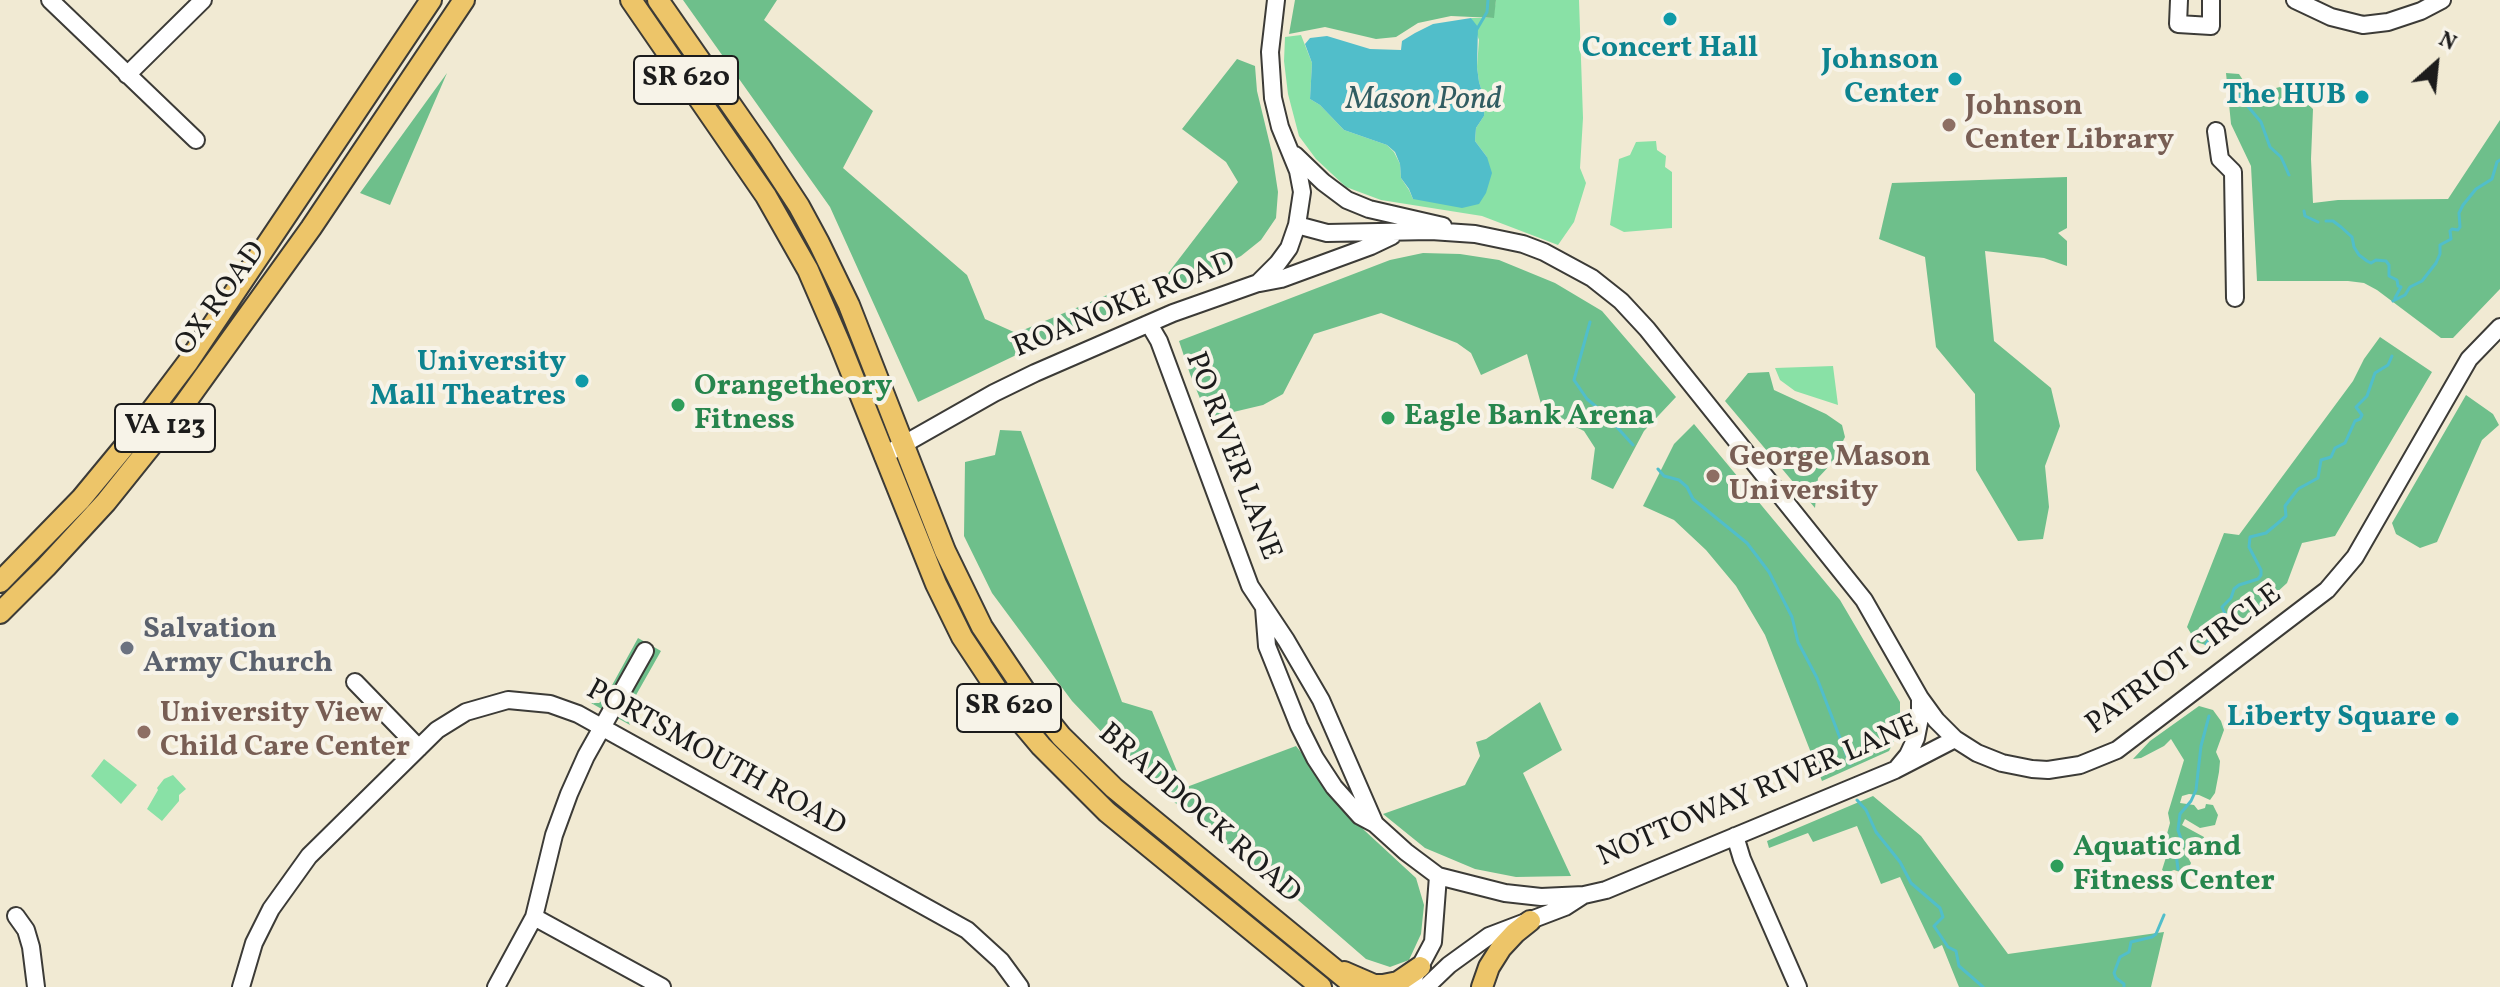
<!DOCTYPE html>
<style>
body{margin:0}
#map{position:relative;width:2500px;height:987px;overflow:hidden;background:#f1ead3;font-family:Vollkorn,serif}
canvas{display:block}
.north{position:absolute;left:2396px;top:24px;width:80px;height:80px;-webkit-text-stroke:6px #f7f3e8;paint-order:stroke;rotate:27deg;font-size:22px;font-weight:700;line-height:32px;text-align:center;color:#1c1c1c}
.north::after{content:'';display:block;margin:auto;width:28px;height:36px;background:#1c1c1c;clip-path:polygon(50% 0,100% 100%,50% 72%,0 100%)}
</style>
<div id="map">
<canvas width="2500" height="987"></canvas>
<div class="north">N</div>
</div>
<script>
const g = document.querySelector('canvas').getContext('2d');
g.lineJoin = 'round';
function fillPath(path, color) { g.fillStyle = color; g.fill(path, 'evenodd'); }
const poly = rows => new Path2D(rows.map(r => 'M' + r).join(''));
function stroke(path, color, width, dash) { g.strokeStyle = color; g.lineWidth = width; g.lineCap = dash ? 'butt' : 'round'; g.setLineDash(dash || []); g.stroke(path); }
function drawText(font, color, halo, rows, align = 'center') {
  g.font = font + ' Vollkorn,serif'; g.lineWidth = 8; g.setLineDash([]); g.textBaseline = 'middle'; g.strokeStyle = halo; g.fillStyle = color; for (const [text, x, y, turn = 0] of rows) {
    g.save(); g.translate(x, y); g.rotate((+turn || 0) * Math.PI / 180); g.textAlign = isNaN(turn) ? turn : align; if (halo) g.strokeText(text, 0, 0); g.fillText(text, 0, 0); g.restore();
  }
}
fillPath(poly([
 [1496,0,1579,0,1583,118,1580,168,1586,183,1574,222,1558,245,1482,216,1381,200,1346,187,1316,159,1299,136,1288,94,1284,61,1285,37,1301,35,1312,63,1310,99,1320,105,1344,130,1387,145,1394,152,1400,164,1401,178,1409,190,1413,199,1487,157,1475,141,1476,128,1484,116,1485,101,1479,82,1477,67,1479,40,1471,18,1493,18],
 [1656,141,1657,150,1666,156,1665,167,1672,172,1672,228,1624,232,1610,225,1619,159,1630,155,1636,142],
 [1833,366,1838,405,1795,391,1780,380,1775,368],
 [104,759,137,785,121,804,91,776],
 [173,775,186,789,179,795,179,801,162,821,147,809,158,790,157,788,164,779]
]), '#89e1a6');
fillPath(poly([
 [683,0,777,0,764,20,873,111,843,168,967,275,985,319,1016,333,1112,293,1120,309,1058,335,918,402,830,207],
 [1295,0,1496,0,1494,18,1451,16,1418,23,1396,37,1376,39,1325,27,1289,34],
 [1237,59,1255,66,1257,91,1272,153,1278,192,1276,218,1261,240,1241,256,1170,293,1161,292,1159,285,1238,182,1226,162,1182,129],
 [447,73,390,205,360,193],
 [2226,73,2239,74,2252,94,2288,85,2313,109,2311,159,2313,203,2338,200,2448,199,2500,120,2500,289,2453,338,2441,338,2377,290,2364,283,2348,281,2257,281,2251,166,2231,124],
 [2067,177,2067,228,2058,233,2067,241,2067,266,2044,258,1985,251,1994,341,2051,388,2060,426,2045,466,2049,507,2043,539,2018,541,1976,470,1975,394,1936,347,1925,257,1879,239,1892,183],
 [1423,253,1460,254,1499,260,1555,283,1602,311,1676,397,1644,431,1613,489,1591,479,1595,448,1584,431,1543,411,1527,354,1481,375,1471,353,1457,343,1381,313,1314,334,1283,394,1263,405,1208,418,1190,374,1179,341,1390,260],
 [2380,337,2432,372,2335,536,2302,543,2287,583,2216,648,2196,642,2187,627,2224,533,2239,535,2353,381,2364,359],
 [1769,372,1774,390,1826,414,1842,425,1845,437,1832,463,1818,478,1815,508,1725,401,1748,373],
 [2466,395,2493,414,2499,425,2482,440,2437,542,2420,548,2396,534,2392,523],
 [1694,424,1840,600,1900,702,1900,729,1889,751,1822,781,1765,635,1736,586,1706,550,1674,520,1643,506,1674,444],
 [1000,430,1021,431,1122,702,1152,711,1184,788,1296,746,1364,830,1416,878,1424,905,1421,934,1409,960,1390,967,1366,959,1298,900,1150,783,1072,701,992,593,964,536,965,462,995,455],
 [638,638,661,651,627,711,626,717,630,725,591,703,599,703,605,698],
 [1540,702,1562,750,1523,773,1571,876,1516,877,1475,869,1425,848,1383,814,1465,785,1480,756,1476,742,1486,739],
 [2199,706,2213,710,2221,721,2224,730,2216,752,2220,761,2219,772,2215,793,2210,800,2199,795,2189,794,2182,796,2180,803,2194,805,2198,810,2205,808,2206,804,2213,805,2218,815,2215,825,2200,828,2185,819,2182,825,2204,837,2200,852,2186,844,2185,852,2191,863,2186,874,2174,870,2166,873,2162,870,2168,851,2165,841,2170,823,2168,813,2184,760,2171,739,2164,746,2141,758,2133,759,2150,741],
 [1873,796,1921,836,2008,954,2164,932,2151,987,1959,987,1942,945,1934,949,1900,877,1881,884,1857,826,1813,842,1808,833,1769,848,1767,841]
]), '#6ebf8b');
fillPath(poly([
 [1471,18,1478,27,1477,67,1479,82,1485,101,1484,116,1476,128,1475,141,1487,157,1492,173,1486,193,1479,204,1462,208,1413,199,1409,189,1401,178,1400,164,1395,152,1387,145,1344,130,1320,105,1310,99,1312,63,1305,44,1310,38,1327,36,1370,49,1401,50,1402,41,1415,33,1433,24]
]), '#51beca');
stroke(poly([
 [1477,29,1487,12,1488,0],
 [2229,80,2230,85,2261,122,2270,147,2281,157,2289,175],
 [2304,211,2305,216,2318,222],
 [2326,221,2333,221,2341,227,2352,237,2354,247,2359,255,2367,261,2371,263,2376,260,2386,261,2389,265,2389,276,2397,280,2398,286,2401,287,2395,298],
 [2393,301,2405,295,2410,287,2422,281,2436,263,2440,254,2440,245,2451,239,2450,231,2452,229,2458,230,2460,227,2459,213,2463,205,2476,189,2492,179,2497,162,2500,160],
 [1590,322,1574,380,1587,399,1605,414,1633,445],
 [1658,469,1664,476,1679,480,1687,487,1693,499,1747,543,1769,572,1792,617,1798,642,1817,678,1850,764],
 [2206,644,2215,631,2226,622,2226,616,2222,607,2231,598,2234,589,2239,585,2258,579,2261,575,2261,570,2249,547,2250,537,2266,533,2278,523,2286,516,2285,506,2298,489,2318,478,2321,460,2331,457,2335,448,2345,443,2355,421,2360,419,2362,415,2356,407,2367,396,2375,373,2388,365,2392,356],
 [1857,800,1866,810,1876,832,1900,862,1911,883,1940,908,1943,917,1934,926,1948,947,1956,951,1959,966,1983,987],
 [2178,869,2176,854,2183,845,2178,830,2180,814,2191,801,2196,790,2201,746,2209,716],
 [2124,987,2124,984,2116,978,2114,973,2120,957,2129,952,2131,942,2152,937,2156,934,2164,915]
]), '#51beca', 3);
const minor = poly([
 [50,0,196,140],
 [2179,0,2178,24,2211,26,2211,0],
 [2295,0,2331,17,2363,25,2388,22,2421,11,2442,0],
 [127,75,203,0],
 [2216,131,2220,159,2233,172,2235,298],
 [1295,155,1323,182,1347,200,1369,209,1443,226],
 [1297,225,1327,233,1431,231,1475,234,1523,244,1544,252,1592,278,1621,301,1647,329,1864,600,1920,698,1936,720,1955,739,1977,753,2002,763,2032,769,2048,770,2080,765,2117,750,2327,590,2355,557,2469,359,2500,327],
 [1260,283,1281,279,1371,246,1392,236],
 [1149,324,1159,341,1250,586,1286,640,1321,700,1375,824],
 [883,456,994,393,1035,373,1173,313,1258,283,1278,263,1289,248,1297,225,1302,192,1298,171,1280,127,1273,98,1270,52,1276,0],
 [1264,608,1267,646,1299,726,1315,758,1334,787,1360,816,1375,824,1406,852,1438,876,1505,893,1541,897,1584,895,1606,890,1895,770,1955,739],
 [355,682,419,748],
 [1898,767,1908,755,1916,738,1920,718,1920,698],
 [1735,836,1742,859,1798,987],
 [16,916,26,930,31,947,36,987],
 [534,917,662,987],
 [241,987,254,943,271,909,309,856,437,730,466,712,508,700,550,704,578,714,967,930,1001,961,1020,987],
 [496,987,534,917,554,835,569,794,586,756,645,651],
 [1409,987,1433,942,1438,876],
 [1426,987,1449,965,1489,936,1565,907,1582,896]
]);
const major = poly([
 [631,0,766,196,808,270,840,344,936,584,962,637,1009,708,1041,746,1107,812,1321,987],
 [658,0,761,148,799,206,819,243,849,305,945,551,982,627,1025,691,1061,736,1114,788,1356,987],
 [0,582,81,499,124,447,188,362,431,0],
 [0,613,46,567,106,502,183,406,311,228,464,0],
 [1344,972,1374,985,1383,985,1398,982,1420,967],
 [1482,987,1489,967,1501,948,1515,933,1530,921]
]);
stroke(minor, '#3c3b37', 20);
stroke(major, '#3c3b37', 24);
stroke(minor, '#fff', 16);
stroke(major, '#edc569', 20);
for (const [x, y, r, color] of [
 [1670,19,8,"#0f9aa8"],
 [1955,79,8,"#0f9aa8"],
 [2362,97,8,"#0f9aa8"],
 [1949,125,8,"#8d6e63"],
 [582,381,8,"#0f9aa8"],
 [678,405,8,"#2e9e5b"],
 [1388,418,8,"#2e9e5b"],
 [1713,476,8,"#8d6e63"],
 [127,648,8,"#6b7280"],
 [2452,719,8,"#0f9aa8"],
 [144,732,8,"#8d6e63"],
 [2057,866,8,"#2e9e5b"]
]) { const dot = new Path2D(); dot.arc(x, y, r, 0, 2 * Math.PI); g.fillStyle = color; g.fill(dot); stroke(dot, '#f7f3e8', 3); }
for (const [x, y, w] of [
 [686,80,104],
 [165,428,100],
 [1009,708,104]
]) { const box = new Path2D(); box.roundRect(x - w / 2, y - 24, w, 48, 6); g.fillStyle = '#f7f3e8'; g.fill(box); stroke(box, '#1c1c1c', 2); }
drawText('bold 28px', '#1c1c1c', null, [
 ["SR 620",686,80],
 ["VA 123",165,428],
 ["SR 620",1009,708]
]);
drawText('bold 30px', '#0d838f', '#f7f3e8', [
 ["Concert Hall",1670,50,"center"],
 ["Johnson",1939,62],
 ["Center",1939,96],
 ["The HUB",2346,97],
 ["University",566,364],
 ["Mall Theatres",566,398],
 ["Liberty Square",2436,719]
], 'right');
drawText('bold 30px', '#785e54', '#f7f3e8', [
 ["Johnson",1965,108],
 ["Center Library",1965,142],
 ["George Mason",1729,459],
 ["University",1729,493],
 ["University View",160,715],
 ["Child Care Center",160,749]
], 'left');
drawText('30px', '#1c1c1c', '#f7f3e8', [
 ["OX ROAD",222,300,-54],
 ["ROANOKE ROAD",1125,307,-22],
 ["PO RIVER LANE",1231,457,69],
 ["PATRIOT CIRCLE",2185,661,-36],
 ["PORTSMOUTH ROAD",715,760,29],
 ["NOTTOWAY RIVER LANE",1759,793,-23],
 ["BRADDOCK ROAD",1198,815,41]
]);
drawText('bold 30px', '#27864d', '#f7f3e8', [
 ["Orangetheory",694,388],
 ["Fitness",694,422],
 ["Eagle Bank Arena",1404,418],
 ["Aquatic and",2073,849],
 ["Fitness Center",2073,883]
], 'left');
drawText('bold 30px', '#5b616d', '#f7f3e8', [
 ["Salvation",143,631],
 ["Army Church",143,665]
], 'left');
drawText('italic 32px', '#315d62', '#f7f3e8', [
 ["Mason Pond",1424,102]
]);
</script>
